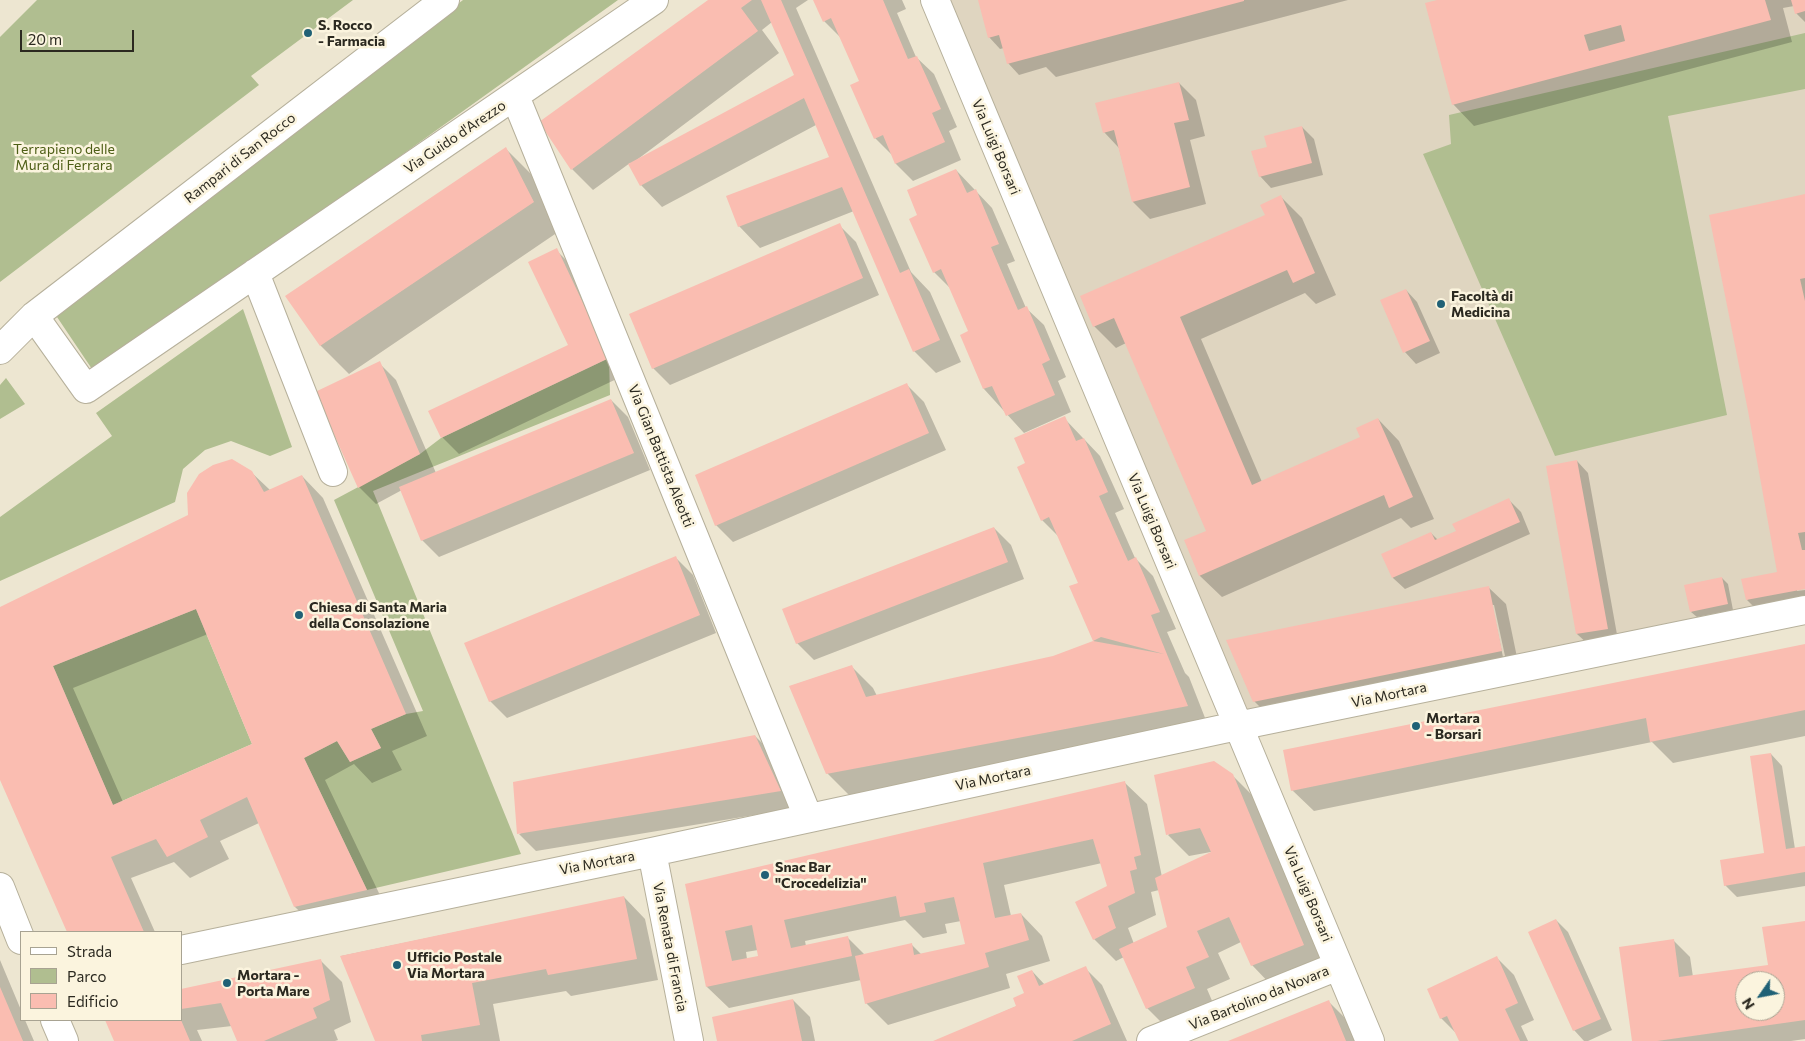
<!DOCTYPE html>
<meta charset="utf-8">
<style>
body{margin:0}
#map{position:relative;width:1805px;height:1041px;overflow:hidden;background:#ede6d1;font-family:Commissioner,sans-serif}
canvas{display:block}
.legend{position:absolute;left:20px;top:931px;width:162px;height:90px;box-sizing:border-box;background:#fbf4de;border:1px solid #a8a392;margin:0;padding:6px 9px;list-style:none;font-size:15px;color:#2b2920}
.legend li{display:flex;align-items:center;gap:10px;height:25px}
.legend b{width:25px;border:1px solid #a8a392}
.north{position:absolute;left:1735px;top:971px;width:50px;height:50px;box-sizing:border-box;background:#fbf4de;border:1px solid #a8a392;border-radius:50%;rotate:237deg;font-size:14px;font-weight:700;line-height:20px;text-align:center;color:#2b2920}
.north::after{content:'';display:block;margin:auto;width:18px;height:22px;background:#206176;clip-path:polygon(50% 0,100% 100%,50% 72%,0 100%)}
.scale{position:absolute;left:20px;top:30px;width:114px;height:22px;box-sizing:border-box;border:2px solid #2b2920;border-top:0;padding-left:6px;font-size:15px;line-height:18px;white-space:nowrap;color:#2b2920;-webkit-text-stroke:4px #fbf4de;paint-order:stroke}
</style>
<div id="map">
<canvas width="1805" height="1041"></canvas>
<ul class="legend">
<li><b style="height:6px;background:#fff"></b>Strada</li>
<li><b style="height:14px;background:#b0be90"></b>Parco</li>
<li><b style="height:14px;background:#fabdb1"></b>Edificio</li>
</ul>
<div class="north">N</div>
<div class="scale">20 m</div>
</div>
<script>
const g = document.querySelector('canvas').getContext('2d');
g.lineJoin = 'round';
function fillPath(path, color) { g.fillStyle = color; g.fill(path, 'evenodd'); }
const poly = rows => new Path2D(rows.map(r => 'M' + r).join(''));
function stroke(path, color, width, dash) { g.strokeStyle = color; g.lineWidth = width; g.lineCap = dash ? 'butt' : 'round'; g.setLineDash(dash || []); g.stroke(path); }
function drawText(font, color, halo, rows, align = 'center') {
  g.font = font + ' Commissioner,sans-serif'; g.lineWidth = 5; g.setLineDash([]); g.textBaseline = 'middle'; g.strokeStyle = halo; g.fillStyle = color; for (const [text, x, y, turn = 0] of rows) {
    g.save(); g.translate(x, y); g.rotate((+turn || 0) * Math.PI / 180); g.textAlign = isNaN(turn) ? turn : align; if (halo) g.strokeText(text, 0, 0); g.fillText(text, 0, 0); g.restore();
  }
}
fillPath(poly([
 [949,0,1805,0,1805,607,1253,723]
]), '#dfd5c0');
fillPath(poly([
 [37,0,353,0,251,76,259,85,0,282,0,37],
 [463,0,618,0,286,238,94,372,55,314],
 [1805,33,1805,89,1668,116,1727,415,1555,456,1423,154,1451,144,1449,115],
 [243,309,292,447,270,456,231,441,205,450,183,469,175,502,0,581,0,517,112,436,96,413],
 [609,358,610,395,373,491,521,854,367,890,304,758,337,741,350,762,381,748,371,729,406,714,423,711,334,500,420,454,441,438],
 [6,378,25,404,0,419,0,385],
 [196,609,252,744,113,805,53,666]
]), '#b0be90');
fillPath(poly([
 [710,0,808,0,796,8,911,272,930,292,961,362,936,373,914,351,854,211,760,248,739,226,830,158,816,125,662,207,641,185,630,163,593,190,572,169],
 [772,22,795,76,634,162,779,53,762,30],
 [815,0,902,0,906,9,897,13,916,57,934,74,957,127,949,131,961,160,913,181,896,164,893,156,875,138,860,81,841,38,824,21],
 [979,0,1348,0,1056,77,1046,67,1019,75,1008,63,1004,48,1000,49,989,37],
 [1442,0,1805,0,1805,22,1796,13,1794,6,1783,8,1792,42,1474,126,1453,104],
 [1179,83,1196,100,1205,136,1190,140,1206,204,1150,219,1133,202,1119,148,1104,132],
 [1302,127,1314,139,1323,175,1271,188,1260,176,1268,148],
 [506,149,534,177,561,230,349,374,321,346,287,296],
 [956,170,992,208,1015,261,1007,264,1026,308,1044,325,1066,377,1058,381,1071,412,1024,433,984,389,970,332,951,289,934,272,919,215],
 [1805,195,1805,587,1797,589,1797,591,1805,590,1805,614,1768,621,1747,600,1778,573],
 [1281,197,1302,218,1336,295,1316,304,1305,293,1201,339,1262,482,1362,438,1378,419,1399,441,1434,519,1411,528,1401,518,1222,597,1200,576,1186,541,1208,532,1126,343,1116,348,1094,326,1266,216],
 [839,225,856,242,879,295,670,385,653,368],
 [556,250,573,267,625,375,459,454,442,437,569,346],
 [1406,290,1417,302,1440,353,1416,364,1405,352],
 [379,363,396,380,436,473,611,400,628,417,650,470,439,557,422,540,402,490,376,504,359,487],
 [907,385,924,402,946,450,733,542,716,525],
 [1064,418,1100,456,1124,509,1115,513,1135,558,1153,576,1176,629,1167,632,1185,673,1189,677,1209,728,849,795,827,773,851,666,873,688,877,696,1053,657,1094,642,1071,587,1079,584,1059,537,1042,520,1027,464],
 [1577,461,1588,473,1618,640,1589,645,1577,634],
 [251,472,270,490,302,476,323,498,427,736,392,751,402,770,372,783,354,764,325,780,388,912,317,928,295,907,259,823,220,841,229,859,190,878,174,862,131,878,155,932,68,932,0,777,0,609,189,516],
 [208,634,254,745,123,802,73,688],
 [1509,500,1521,512,1530,534,1405,589,1393,578,1383,554,1431,533,1438,540,1457,532],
 [994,528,1011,545,1024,579,814,660,797,643],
 [676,558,693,575,716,633,507,718,490,701],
 [1722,578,1728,584,1733,610,1697,617,1691,612],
 [1488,587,1506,604,1519,667,1271,718,1254,701],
 [1492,605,1494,605,1505,656,1503,657],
 [1805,645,1805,736,1673,763,1652,742,1314,811,1292,790],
 [755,736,772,753,797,808,536,851,519,834],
 [1771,754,1782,766,1795,849,1805,847,1805,886,1737,897,1725,885,1766,854],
 [1232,775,1254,797,1324,966,1273,987,1252,965,1241,942,1218,953,1230,979,1207,989,1216,1010,1169,1030,1147,1008,1124,957,1116,961,1094,939,1108,886,1102,863,1004,885,1011,916,1021,914,1042,936,1050,961,1006,974,1010,988,888,1025,866,1003,861,980,729,1008,707,987,687,885,1125,783,1147,804,1162,877,1216,851,1189,856,1168,835],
 [1159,890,1168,928,1134,944,1128,928,1156,915,1151,892],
 [905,920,923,938,947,933,945,924,961,921,966,945,922,955,912,945,865,955,847,937,806,946,805,941],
 [758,950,760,957,747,959,746,952],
 [624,897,645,919,658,980,571,996,566,991,493,1004,500,1041,377,1041,341,956],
 [1556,920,1568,932,1612,1030,1588,1041,1584,1041,1574,1030],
 [1805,923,1805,1039,1791,1041,1634,1041,1673,940,1690,957,1693,977,1769,966],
 [1745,981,1775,981,1775,1011,1745,1011],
 [1497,958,1514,975,1534,1020,1521,1026,1528,1041,1460,1041,1456,1033,1441,1018],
 [0,960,21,1010,21,1020,25,1020,34,1041,0,1041],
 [321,961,342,982,351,1022,334,1030,338,1040,335,1041,238,1041,232,1026,197,1030,202,1041,115,1041,106,1020,181,1020,181,990],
 [1085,968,1102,985,1127,1041,936,1041,1017,1006,1026,993,1032,971,1045,985],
 [793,1000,810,1017,815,1041,718,1041],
 [1329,1002,1346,1019,1355,1041,1231,1041]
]), '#0003');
fillPath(poly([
 [708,0,752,0,741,8,758,31,571,170,539,122],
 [761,0,781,0,900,273,909,269,940,340,913,352,842,187,738,227,726,196,829,157,804,98,640,186,628,164,794,75],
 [813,0,883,0,908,59,917,56,941,109,932,113,945,142,895,164,883,135,874,139,850,85,859,81,831,18,823,22],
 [978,0,1244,0,1244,1,1007,64,999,35,988,38],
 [1437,0,1765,0,1771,20,1452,105,1425,3],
 [1621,25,1625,41,1589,51,1584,35],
 [1791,0,1805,0,1805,11,1795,14],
 [1179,82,1189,120,1174,123,1190,187,1132,202,1114,130,1103,133,1095,103],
 [1302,126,1312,163,1259,177,1251,151,1267,147,1264,136],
 [506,147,534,202,320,346,285,296],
 [956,169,967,193,976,189,999,244,991,247,1018,310,1027,306,1050,360,1042,364,1055,395,1006,416,992,386,983,389,960,335,968,331,941,269,933,273,909,219,917,215,907,190],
 [1805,194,1805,278,1800,279,1805,301,1805,532,1798,533,1802,550,1805,550,1805,589,1746,600,1741,579,1777,572,1748,411,1709,215],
 [1281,195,1315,273,1293,283,1287,270,1180,317,1252,485,1360,437,1356,428,1378,418,1413,497,1389,508,1384,495,1199,576,1184,540,1206,531,1114,318,1093,327,1080,296,1265,215,1260,205],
 [840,223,863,278,652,369,629,314],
 [557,248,609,358,441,438,428,411,568,345,528,262],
 [1406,289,1430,341,1403,353,1380,300],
 [380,361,420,454,358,488,315,392],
 [907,383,929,433,715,526,695,475],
 [611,399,634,453,421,541,399,487],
 [1065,416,1076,441,1084,438,1108,492,1099,496,1128,561,1136,557,1160,612,1151,615,1188,706,826,774,789,686,852,665,866,697,1053,656,1093,641,1164,654,1101,637,1093,641,1069,586,1078,583,1049,517,1041,521,1017,467,1025,463,1014,438],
 [232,459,252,471,264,492,302,475,406,714,371,729,381,748,350,762,337,741,304,758,367,890,294,907,247,797,200,820,208,837,167,857,156,839,111,857,144,932,67,932,0,780,0,607,188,515,187,493,199,474,213,465],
 [196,609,252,744,113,805,53,666],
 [1577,460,1608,629,1576,634,1546,466],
 [1509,498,1520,522,1392,578,1381,554,1431,532,1435,540,1456,531,1452,524],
 [994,527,1008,562,796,644,782,609],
 [676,556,700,615,489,702,464,643],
 [1722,577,1728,604,1690,612,1684,585],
 [1489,586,1502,651,1253,702,1226,640],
 [1805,644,1805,710,1650,742,1646,718,1291,791,1283,750],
 [755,735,781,791,517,834,513,782],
 [1771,753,1786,849,1805,846,1805,872,1724,886,1720,860,1764,853,1750,756],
 [1214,761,1233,774,1304,945,1251,966,1229,917,1197,931,1209,957,1186,967,1195,988,1146,1009,1119,949,1167,927,1155,878,1211,852,1200,828,1166,835,1154,775],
 [1125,781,1141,855,1134,857,1137,869,1130,871,1135,893,1108,906,1116,928,1093,940,1075,902,1107,886,1093,839,983,863,995,918,1021,913,1029,940,985,953,989,967,865,1004,855,956,912,943,914,955,965,944,954,897,924,903,926,912,900,917,896,896,784,920,791,948,848,936,852,956,706,987,685,884],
 [752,925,758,956,732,961,725,931],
 [624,896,637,959,548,975,546,969,472,983,480,1025,421,1035,422,1041,375,1041,340,956],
 [1556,919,1601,1019,1573,1031,1528,932],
 [1805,921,1805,1020,1657,1041,1632,1041,1619,947,1674,939,1679,977,1768,965,1762,927],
 [1745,981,1775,981,1775,1011,1745,1011],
 [1497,956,1518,1003,1505,1009,1520,1041,1459,1041,1447,1016,1440,1019,1427,989],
 [321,959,330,1000,313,1008,317,1018,264,1041,237,1041,221,1003,181,1009,181,989],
 [1086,966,1111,1024,1072,1041,933,1041,1016,1006,1013,998,1024,993,1017,976,1032,970,1039,986],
 [0,987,23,1041,0,1041],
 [793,999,802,1041,717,1041,712,1017],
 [1329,1000,1346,1041,1228,1041],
 [105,1020,181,1020,190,1041,114,1041]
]), '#fabdb1');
const minor = poly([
 [935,0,1370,1041],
 [515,96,808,817],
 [255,273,333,472],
 [34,316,86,389,654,0],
 [0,350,34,316,445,0],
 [652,852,689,1041],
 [181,950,652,852,1223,729,1805,610],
 [1151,1041,1338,966]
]);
const tertiary = poly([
 [0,887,21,940],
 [55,1020,64,1041]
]);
stroke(minor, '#b6b09b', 30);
stroke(tertiary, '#b6b09b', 30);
stroke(minor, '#fff', 28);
stroke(tertiary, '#fff', 28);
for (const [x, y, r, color] of [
 [308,33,5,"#206176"],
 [1441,304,5,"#206176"],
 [299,615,5,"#206176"],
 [1416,726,5,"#206176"],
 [765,875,5,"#206176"],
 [397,965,5,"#206176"],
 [227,983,5,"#206176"]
]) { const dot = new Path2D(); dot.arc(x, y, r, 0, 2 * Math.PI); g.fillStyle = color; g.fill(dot); stroke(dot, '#fbf4de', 2); }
drawText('bold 14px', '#2b2920', '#fbf4de', [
 ["S. Rocco",318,25],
 ["- Farmacia",318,41],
 ["Facoltà di",1451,296],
 ["Medicina",1451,312],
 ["Chiesa di Santa Maria",309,607],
 ["della Consolazione",309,623],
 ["Mortara",1426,718],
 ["- Borsari",1426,734],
 ["Snac Bar",775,867],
 ["\"Crocedelizia\"",775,883],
 ["Ufficio Postale",407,957],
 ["Via Mortara",407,973],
 ["Mortara -",237,975],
 ["Porta Mare",237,991]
], 'left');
drawText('14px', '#2b2920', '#fbf4de', [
 ["Via Guido d'Arezzo",455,137,-34],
 ["Via Luigi Borsari",996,147,67],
 ["Rampari di San Rocco",240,158,-38],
 ["Via Gian Battista Aleotti",661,456,68],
 ["Via Luigi Borsari",1152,521,67],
 ["Via Mortara",1389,695,-12],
 ["Via Mortara",993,778,-12],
 ["Via Mortara",597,863,-11],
 ["Via Luigi Borsari",1308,894,67],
 ["Via Renata di Francia",670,947,79],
 ["Via Bartolino da Novara",1259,998,-22]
]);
drawText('14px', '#4d5e16', '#fbf4de', [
 ["Terrapieno delle",64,149],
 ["Mura di Ferrara",64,165]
]);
</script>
